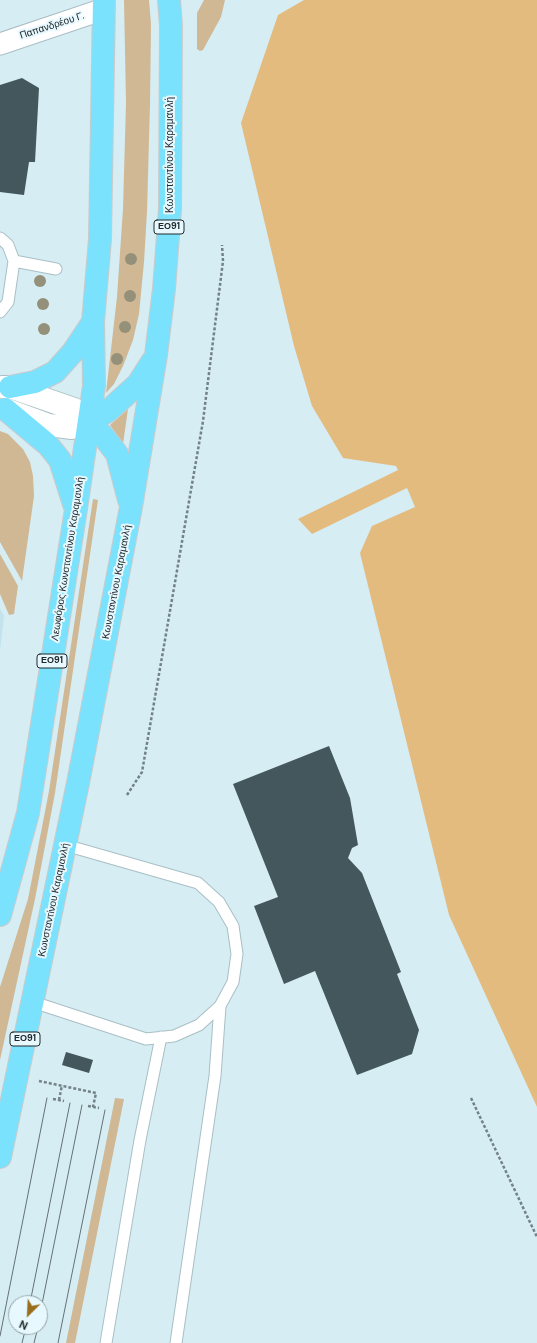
<!DOCTYPE html>
<meta charset="utf-8">
<style>
body{margin:0}
#map{position:relative;width:537px;height:1343px;overflow:hidden;background:#d6edf3;font-family:"DM Sans",sans-serif}
canvas{display:block}
.north{position:absolute;left:8px;top:1295px;width:40px;height:40px;box-sizing:border-box;background:#e7f9ff;border:1px solid #97a5aa;border-radius:50%;rotate:204deg;font-size:11px;font-weight:700;line-height:16px;text-align:center;color:#20282b}
.north::after{content:'';display:block;margin:auto;width:14px;height:18px;background:#9a6d1c;clip-path:polygon(50% 0,100% 100%,50% 72%,0 100%)}
</style>
<div id="map">
<canvas width="537" height="1343"></canvas>
<div class="north">N</div>
</div>
<script>
const g = document.querySelector('canvas').getContext('2d');
g.lineJoin = 'round';
function fillPath(path, color) { g.fillStyle = color; g.fill(path, 'evenodd'); }
const poly = rows => new Path2D(rows.map(r => 'M' + r).join(''));
function stroke(path, color, width, dash) { g.strokeStyle = color; g.lineWidth = width; g.lineCap = dash ? 'butt' : 'round'; g.setLineDash(dash || []); g.stroke(path); }
function drawText(font, color, halo, rows, align = 'center') {
  g.font = font + ' "DM Sans",sans-serif'; g.lineWidth = 4; g.setLineDash([]); g.textBaseline = 'middle'; g.strokeStyle = halo; g.fillStyle = color; for (const [text, x, y, turn = 0] of rows) {
    g.save(); g.translate(x, y); g.rotate((+turn || 0) * Math.PI / 180); g.textAlign = isNaN(turn) ? turn : align; if (halo) g.strokeText(text, 0, 0); g.fillText(text, 0, 0); g.restore();
  }
}
fillPath(poly([
 [0,609,4,616,0,651]
]), '#c3e2eb');
fillPath(poly([
 [124,0,149,0,151,24,150,105,147,212,144,262,139,314,133,340,123,366,114,384,106,393,117,297,123,209,126,103],
 [204,0,225,0,221,17,203,50,200,51,197,49,197,13],
 [128,409,123,444,110,425],
 [0,431,8,434,23,449,30,462,33,476,34,496,22,581,0,542],
 [93,499,98,500,55,793,35,899,0,1060,0,987,28,899,49,791],
 [0,554,18,586,14,614,9,615,0,594],
 [115,1098,124,1099,75,1343,66,1343]
]), '#d0b895');
fillPath(poly([
 [304,0,537,0,537,1107,449,915,360,553,372,526,415,507,407,488,312,534,298,519,398,470,396,466,343,458,312,406,294,346,241,123,278,15]
]), '#e4bb7f');
fillPath(poly([
 [22,78,39,88,35,162,29,162,24,195,0,192,0,85],
 [329,746,350,798,358,845,352,848,348,858,362,873,401,972,397,974,419,1030,412,1054,357,1075,315,971,284,984,254,906,278,897,233,784],
 [66,1052,93,1060,89,1073,62,1065]
]), '#44575d');
const lane = poly([
 [0,238,8,245,14,261,8,302,0,312],
 [14,261,56,269],
 [33,1002,146,1039,174,1036,199,1025,220,1006,233,982,237,954,233,926,219,902,198,883,65,845],
 [106,1343,140,1140,161,1037],
 [176,1343,215,1076,220,1006]
]);
const street = poly([
 [0,44,104,9]
]);
const secondary = poly([
 [2,387,10,387,74,409,89,422,72,428,49,425,8,410]
]);
const highway = poly([
 [10,387,35,382,55,372,73,352,93,322],
 [5,409,48,445,60,460,74,504],
 [89,422,104,437,117,454,129,500],
 [89,422,108,411,138,384,152,362],
 [0,915,28,813,76,509,94,386,93,322,100,239,104,0],
 [0,1157,78,783,131,507,156,355,164,289,170,209,171,26,169,0]
]);
stroke(lane, '#a9bfc5', 13);
stroke(street, '#a9bfc5', 23);
stroke(secondary, '#a9bfc5', 24);
stroke(highway, '#c9cbcc', 24);
stroke(poly([
 [127,795,142,772,203,421,223,261,222,245],
 [39,1081,96,1093,93,1107],
 [471,1098,537,1237],
 [53,1099,64,1101],
 [59,1100,62,1085],
 [88,1106,99,1108]
]), '#738286', 2.5, [3, 2]);
stroke(lane, '#fff', 11);
stroke(street, '#fff', 21);
stroke(secondary, '#fff', 22);
stroke(highway, '#7be2fd', 22);
stroke(poly([
 [30,1303,70,1103],
 [40,1314,82,1105],
 [0,1336,47,1098],
 [22,1343,26,1327],
 [34,1343,38,1327],
 [58,1343,105,1110]
]), '#647176', 1);
g.fillStyle = '#959079';
for (const [x, y] of [
 [131,259],
 [40,281],
 [130,296],
 [43,304],
 [125,327],
 [44,329],
 [117,359]
]) { g.beginPath(); g.arc(x, y, 6, 0, 2 * Math.PI); g.fill(); }
for (const [x, y, w] of [
 [169,227,30],
 [52,661,30],
 [25,1039,30]
]) { const box = new Path2D(); box.roundRect(x - w / 2, y - 7, w, 14, 3); g.fillStyle = '#e7f9ff'; g.fill(box); stroke(box, '#20282b', 1); }
drawText('bold 9px', '#20282b', null, [
 ["ΕΟ91",169,227],
 ["ΕΟ91",52,661],
 ["ΕΟ91",25,1039]
]);
drawText('10px', '#20282b', '#e7f9ff', [
 ["Παπανδρέου Γ.",52,26,-18],
 ["Κωνσταντίνου Καραμανλή",170,155,-90],
 ["Λεωφόρος Κωνσταντίνου Καραμανλή",68,559,-81],
 ["Κωνσταντίνου Καραμανλή",117,582,-79],
 ["Κωνσταντίνου Καραμανλή",54,900,-78]
]);
</script>
